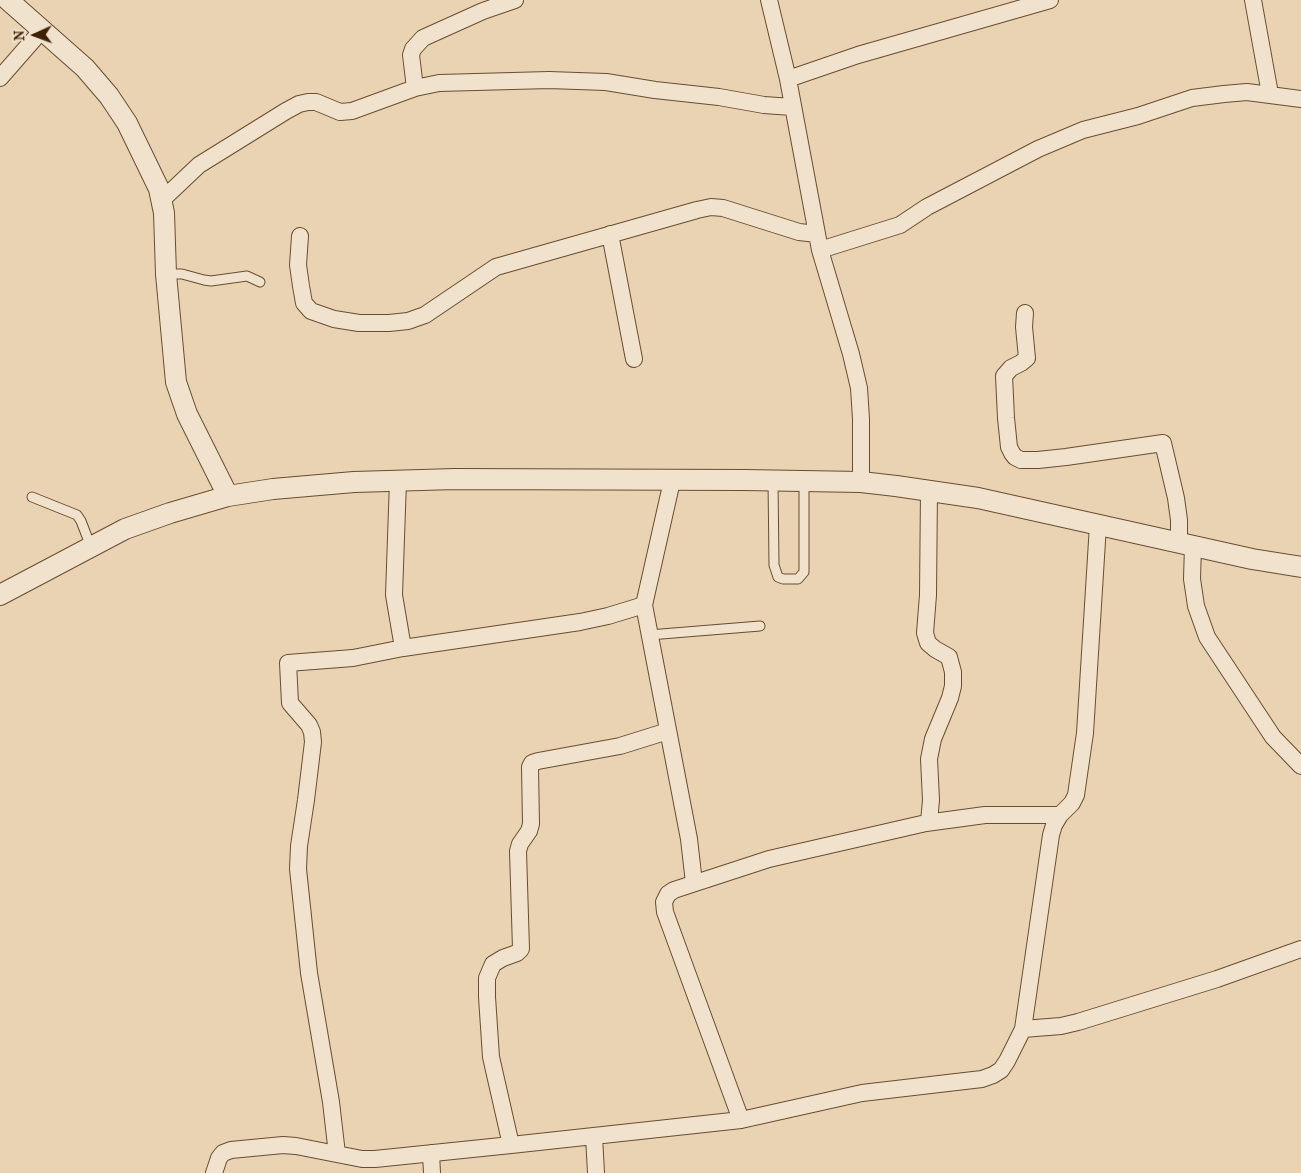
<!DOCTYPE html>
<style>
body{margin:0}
#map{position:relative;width:1301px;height:1173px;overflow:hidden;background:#e9d3b2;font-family:"IM FELL French Canon",serif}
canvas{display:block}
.north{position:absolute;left:10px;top:10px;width:50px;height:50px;-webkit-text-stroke:4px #f1e2cd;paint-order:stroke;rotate:268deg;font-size:14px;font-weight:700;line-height:20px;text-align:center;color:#3d2005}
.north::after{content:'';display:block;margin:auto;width:18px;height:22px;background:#3d2005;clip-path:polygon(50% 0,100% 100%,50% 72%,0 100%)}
</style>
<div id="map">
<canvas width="1301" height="1173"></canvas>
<div class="north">N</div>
</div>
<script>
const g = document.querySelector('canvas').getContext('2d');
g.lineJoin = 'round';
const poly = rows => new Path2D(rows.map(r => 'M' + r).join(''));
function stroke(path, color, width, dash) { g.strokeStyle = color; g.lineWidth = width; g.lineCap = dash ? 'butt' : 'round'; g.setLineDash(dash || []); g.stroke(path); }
const service = poly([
 [166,274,182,274,204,280,211,281,247,276,260,282],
 [773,480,774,565,778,577,783,579,798,579,804,572,804,481],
 [32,497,77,515,81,521,91,547],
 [649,635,760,626]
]);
const minor = poly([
 [769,0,788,79,820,250,851,354,859,388,861,419,861,482],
 [1253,0,1270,94],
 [0,78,42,30],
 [788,79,858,55,1050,0],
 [415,88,411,55,413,49,423,38,483,11,515,0],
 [162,200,199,165,286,111,299,104,308,102,316,102,340,112,352,111,415,88,439,83,549,80,606,82,655,90,719,97,764,105,792,107],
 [610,234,634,359],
 [300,236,298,265,301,286,304,303,311,311,334,319,359,323,389,323,408,321,425,315,496,267,697,210,711,207,723,208,799,232,817,234],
 [820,250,900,225,927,207,1038,149,1083,130,1138,116,1192,98,1224,94,1247,92,1301,99],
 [1025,313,1024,327,1027,358,1021,363,1011,368,1004,376,1006,418,1009,447,1012,453,1015,457,1021,460,1038,460,1066,457,1163,443,1176,498,1179,520,1179,543],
 [398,481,394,595,403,648],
 [672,481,644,605,689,839,694,883],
 [1193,546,1192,579,1196,606,1207,637,1273,737,1301,766],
 [929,822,931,800,929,759,933,739,950,698,953,686,953,672,949,657,935,649,928,643,925,633,928,595,929,490],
 [1023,1029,1061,1026,1078,1022,1217,979,1301,949],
 [741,1120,665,912,664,902,668,894,674,890,769,859,926,823,985,815,1060,815],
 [594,1136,596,1173],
 [511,1145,491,1057,487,997,487,978,493,964,503,958,517,953,521,949,518,851,520,844,529,831,531,824,530,767,532,763,538,761,620,746,668,731],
 [431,1153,432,1173],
 [337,1154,331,1102,309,973,298,869,299,846,306,800,313,742,312,732,309,725,290,703,288,663,353,658,403,648,580,622,608,616,644,605],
 [214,1173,219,1158,223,1153,231,1150,283,1145,296,1146,362,1159,375,1159,511,1145,741,1120,862,1093,982,1079,993,1075,1001,1070,1007,1061,1023,1029,1051,835,1054,825,1060,815,1072,803,1076,795,1085,733,1098,525]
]);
const tertiary = poly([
 [8,0,85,68,109,96,127,123,159,189,164,213,166,274,176,382,187,414,228,496],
 [0,595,125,529,170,513,228,496,273,489,354,482,455,479,744,480,861,482,896,486,978,498,1252,559,1301,567]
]);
stroke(service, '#684d30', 11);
stroke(minor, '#684d30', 18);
stroke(tertiary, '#684d30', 22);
stroke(service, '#f1e2cd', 9);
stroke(minor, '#f1e2cd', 16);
stroke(tertiary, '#f1e2cd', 20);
</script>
